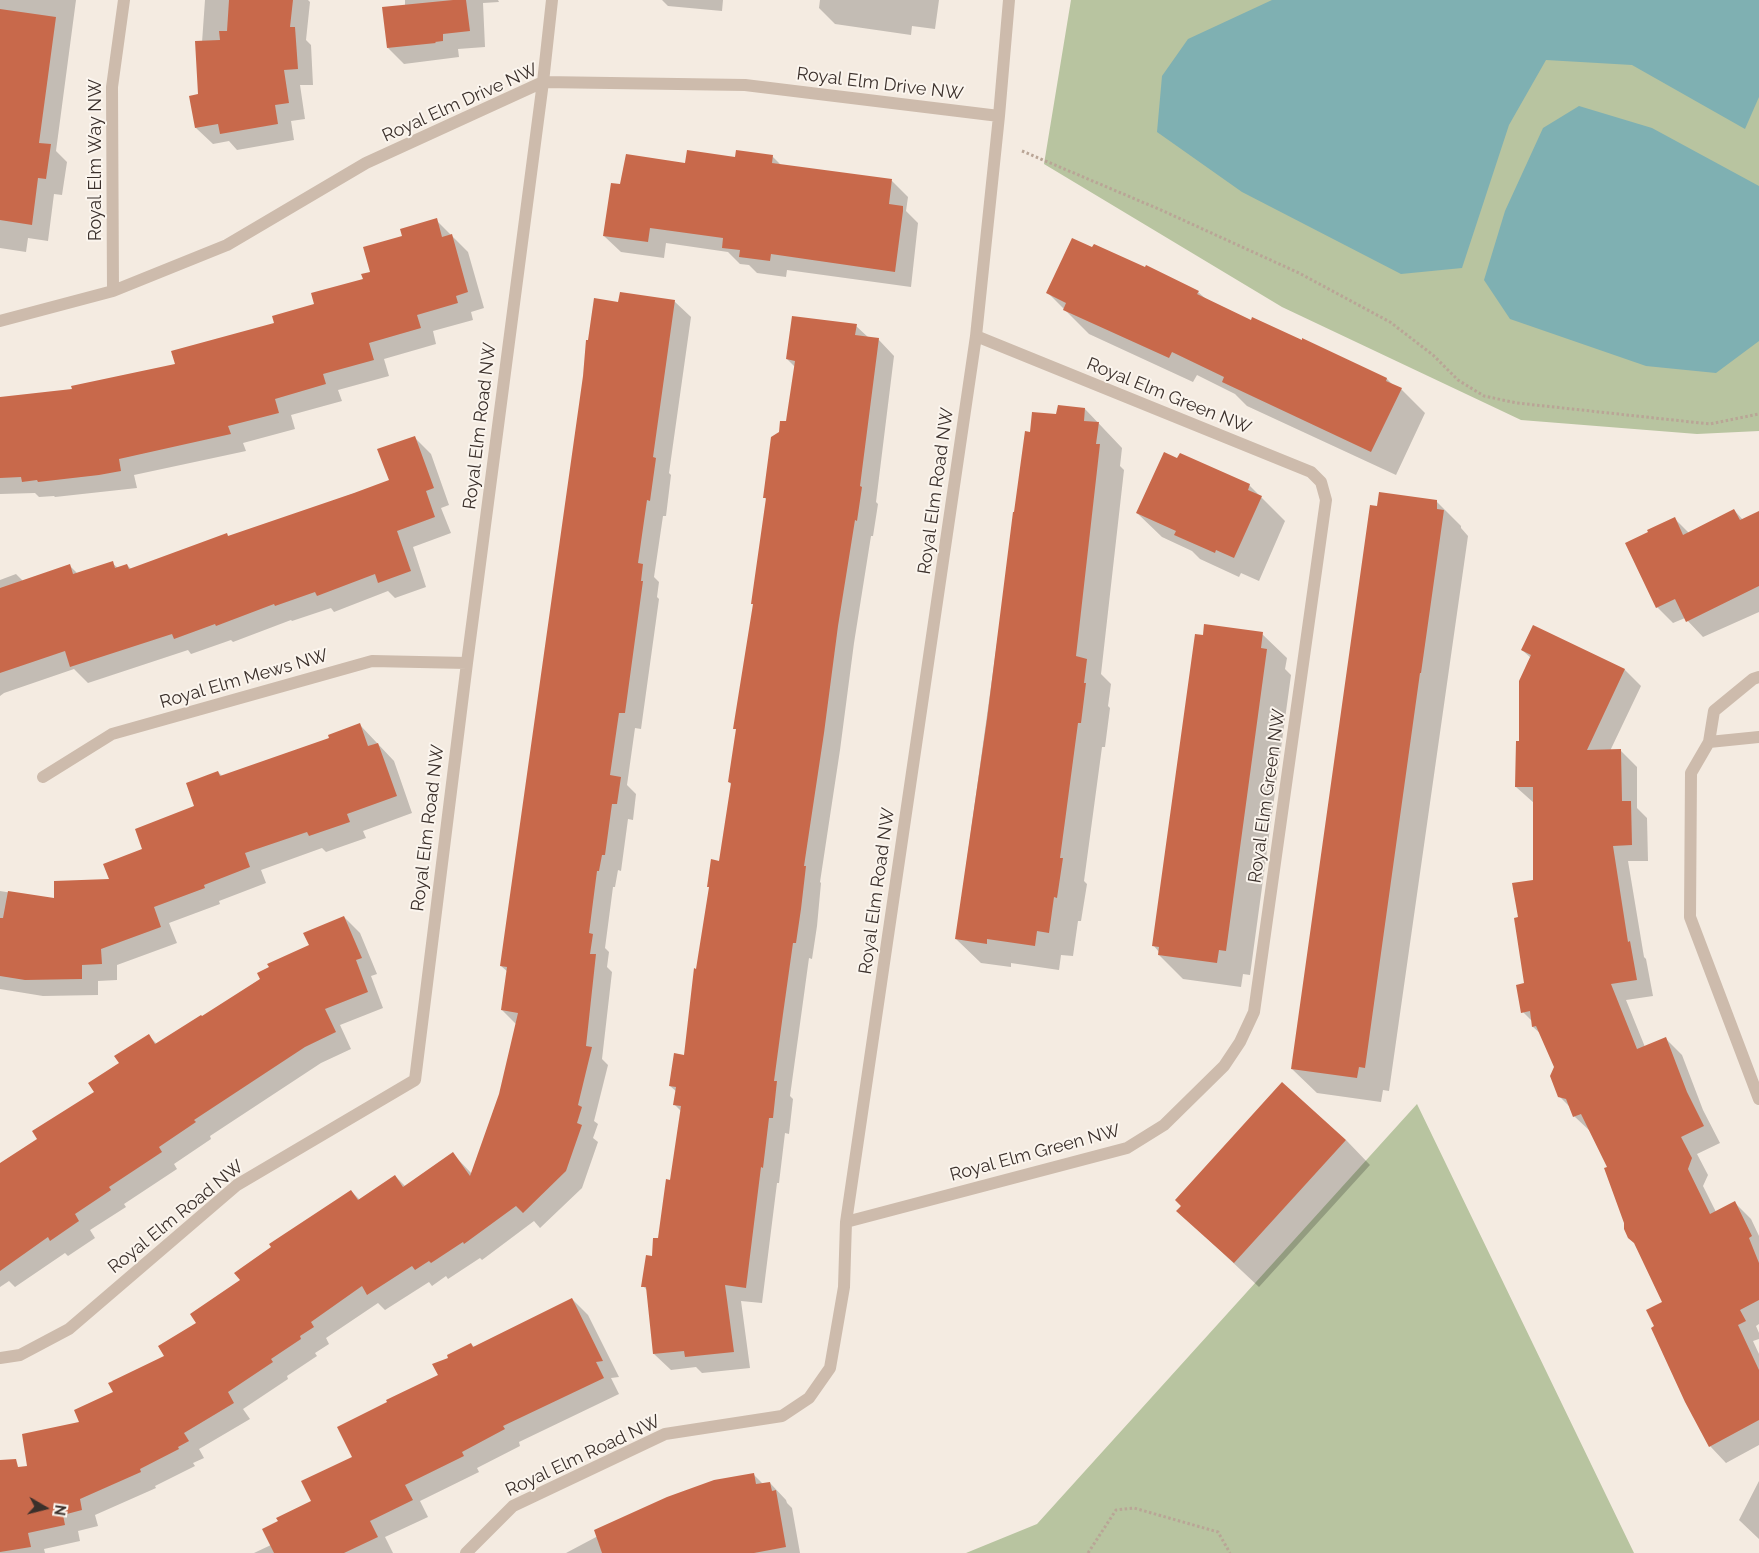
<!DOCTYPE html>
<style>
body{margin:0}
#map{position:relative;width:1759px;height:1553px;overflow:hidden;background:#f4ebe1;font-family:Raleway,sans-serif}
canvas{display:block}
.north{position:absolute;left:20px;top:1483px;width:50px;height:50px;-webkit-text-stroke:4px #fbf5ee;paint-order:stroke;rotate:98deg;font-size:14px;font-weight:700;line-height:20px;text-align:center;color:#3b302b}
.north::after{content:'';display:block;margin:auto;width:18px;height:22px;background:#3b302b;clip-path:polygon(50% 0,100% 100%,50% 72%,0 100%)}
</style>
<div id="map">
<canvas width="1759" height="1553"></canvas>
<div class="north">N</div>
</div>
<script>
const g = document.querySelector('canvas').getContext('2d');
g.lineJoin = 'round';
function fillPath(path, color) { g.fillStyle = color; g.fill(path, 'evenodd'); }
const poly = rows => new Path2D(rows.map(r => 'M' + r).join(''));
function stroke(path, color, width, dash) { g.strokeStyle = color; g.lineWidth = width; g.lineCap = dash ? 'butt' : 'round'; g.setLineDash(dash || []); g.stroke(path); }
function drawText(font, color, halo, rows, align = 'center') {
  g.font = font + ' Raleway,sans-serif'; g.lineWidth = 4; g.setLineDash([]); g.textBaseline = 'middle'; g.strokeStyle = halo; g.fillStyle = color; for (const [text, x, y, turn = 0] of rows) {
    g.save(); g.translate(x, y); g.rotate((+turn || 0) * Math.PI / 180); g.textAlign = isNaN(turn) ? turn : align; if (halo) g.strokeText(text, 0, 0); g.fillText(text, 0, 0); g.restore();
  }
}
fillPath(poly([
 [1071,0,1759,0,1759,431,1697,434,1521,420,1282,307,1044,164],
 [1417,1104,1634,1553,966,1553,1037,1524]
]), '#b8c4a0');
fillPath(poly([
 [1272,0,1759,0,1759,97,1745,129,1632,65,1546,60,1509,125,1462,268,1401,274,1242,192,1157,132,1162,76,1188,39],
 [1579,106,1652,128,1759,186,1759,341,1716,373,1646,366,1510,319,1484,280,1505,211,1543,128]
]), '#7fb0b2');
fillPath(poly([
 [0,0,76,0,56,151,67,162,62,195,54,194,48,241,28,238,26,252,0,248],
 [205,0,308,0,310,2,306,40,311,45,313,85,300,85,305,119,291,121,294,140,237,150,229,141,213,144,196,128],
 [405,0,498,0,499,2,483,3,485,47,458,49,459,57,404,64,388,48,405,6],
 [662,0,723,0,722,11,668,6],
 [820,0,939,0,935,29,912,26,911,35,835,24,819,8],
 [772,156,781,165,892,181,908,197,906,211,918,223,911,287,787,270,786,277,757,273,749,265,740,264,728,252,666,243,664,258,621,252,604,236,621,185,686,164],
 [436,220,468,252,484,308,471,312,473,320,433,331,436,344,384,359,389,376,338,390,342,401,291,415,295,429,243,443,246,451,134,475,137,488,55,497,54,496,39,497,35,493,0,494,0,399,73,390,176,365,275,324,364,280,404,237],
 [1198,292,1206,299,1252,321,1387,379,1393,385,1401,389,1425,413,1396,475,1247,406,1235,394,1197,375,1193,382,1089,334,1048,293],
 [674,301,691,317,669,473,671,475,666,516,663,516,654,577,659,582,657,597,659,599,641,729,635,728,627,785,636,794,633,820,628,819,621,871,618,870,615,887,613,887,605,948,609,952,607,967,612,972,602,1059,608,1065,594,1121,598,1124,593,1138,598,1142,582,1188,540,1228,534,1221,482,1260,480,1258,448,1279,446,1276,432,1286,429,1282,385,1310,378,1303,326,1338,329,1344,315,1353,317,1356,287,1376,288,1379,243,1409,250,1419,199,1449,204,1458,193,1463,195,1466,155,1486,156,1488,95,1515,98,1526,78,1531,80,1541,44,1549,45,1553,0,1553,0,1471,29,1467,115,1393,165,1356,242,1281,351,1191,360,1200,395,1176,406,1187,453,1154,472,1174,500,1094,516,1024,502,1010,508,972,501,966,619,303],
 [856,326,869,338,878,339,894,356,876,502,878,504,873,536,871,536,854,643,840,750,820,882,821,883,817,926,812,959,809,958,799,1031,790,1096,793,1099,789,1134,785,1133,779,1183,777,1183,762,1303,741,1301,750,1368,702,1373,696,1367,671,1370,654,1354,648,1291,643,1286,659,1240,672,1181,681,1111,674,1104,677,1092,670,1086,685,1056,697,970,720,862,732,785,729,782,737,730,735,728,754,605,752,603,767,500,764,497,780,432,787,422,795,367,787,359],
 [1085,409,1122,448,1120,466,1124,470,1101,674,1111,684,1108,706,1110,708,1105,747,1102,747,1084,881,1087,884,1081,921,1078,921,1073,956,1061,955,1059,970,1011,963,1011,967,981,963,956,939,1015,513,1031,434,1057,416],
 [414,437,431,454,449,505,441,508,451,533,413,547,426,587,395,598,388,591,334,612,331,608,292,621,291,620,233,642,231,640,191,654,188,650,88,683,74,669,4,693,0,696,0,580,16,574,23,581,69,565,78,574,112,563,118,568,127,565,131,569,229,537,390,481],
 [1249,485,1285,521,1259,581,1241,573,1239,577,1200,559,1192,551,1162,537,1137,513],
 [1436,501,1461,526,1461,528,1468,536,1389,1091,1383,1090,1381,1102,1317,1093,1292,1069,1378,507],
 [1734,510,1743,520,1759,513,1759,612,1703,637,1685,618,1673,623,1657,607,1675,519,1689,533],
 [1534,627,1625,670,1641,686,1610,751,1621,751,1637,767,1637,808,1647,818,1648,861,1628,861,1644,957,1646,959,1653,996,1626,1000,1645,1047,1666,1039,1682,1055,1703,1110,1720,1143,1697,1154,1708,1175,1703,1186,1716,1212,1735,1203,1751,1219,1759,1236,1759,1324,1756,1326,1759,1333,1759,1339,1753,1341,1759,1354,1759,1445,1726,1463,1710,1446,1656,1327,1664,1303,1626,1223,1609,1168,1591,1132,1574,1116,1571,1108,1559,1096,1555,1067,1541,1034,1533,1027,1533,1022,1523,1012,1525,984,1519,918,1534,881,1534,803,1516,787,1531,658,1522,650],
 [1262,634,1287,658,1285,669,1291,675,1250,975,1243,974,1241,987,1183,979,1159,955,1159,952,1154,946,1204,636],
 [360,725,394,761,412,813,363,831,366,838,326,852,322,848,261,870,266,883,219,901,220,904,169,923,177,943,117,965,117,980,98,981,98,995,43,996,0,989,0,891,56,900,111,880,143,849,196,807,218,772,222,776,331,738],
 [344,917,360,933,377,974,371,976,383,1008,340,1025,351,1049,321,1063,210,1136,211,1139,174,1164,177,1169,124,1204,126,1207,90,1230,95,1238,68,1256,65,1253,15,1287,9,1281,0,1287,0,1165,39,1140,96,1092,120,1064,148,1035,157,1044,202,1018,310,946],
 [1346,1140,1370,1165,1259,1287,1178,1211],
 [572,1299,588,1315,619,1377,611,1378,619,1394,519,1442,520,1446,477,1468,479,1472,420,1501,428,1517,385,1537,393,1553,254,1553,271,1545,354,1458,440,1376,450,1359,471,1344,475,1348],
 [754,1475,763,1484,770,1483,786,1500,787,1503,792,1508,800,1553,566,1553,598,1536],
 [1759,1481,1759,1539,1739,1520]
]), '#0003');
fillPath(poly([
 [229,0,293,0,290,27,295,27,298,69,284,70,289,103,275,105,278,124,220,134,218,124,195,128,189,96,198,94,195,41,220,40,219,31,227,31],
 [453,0,466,0,470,31,443,34,443,41,435,42,436,43,387,48,382,7],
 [0,9,56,17,39,143,51,144,46,179,38,178,32,225,0,220],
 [687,150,735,157,736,150,773,155,772,163,892,179,889,204,903,206,903,211,895,272,771,254,770,261,739,257,740,250,722,248,723,238,650,228,648,242,603,236,611,183,620,184,626,154,685,163],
 [437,218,442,237,452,234,468,292,456,296,458,303,417,315,421,328,369,343,374,360,323,374,326,384,275,399,279,413,228,426,231,434,119,459,121,471,99,475,38,482,37,480,22,482,21,477,0,478,0,397,72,389,71,386,175,364,171,351,274,323,272,316,314,304,311,293,363,279,361,274,370,272,363,247,402,236,400,229],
 [1072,238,1092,247,1094,244,1145,267,1146,265,1199,291,1197,294,1251,320,1252,317,1302,340,1302,338,1387,378,1386,381,1402,388,1371,452,1222,382,1224,377,1172,352,1169,358,1063,310,1066,303,1046,293],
 [620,292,675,300,653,457,656,458,650,501,647,500,638,563,643,564,641,581,643,581,625,713,619,713,610,775,621,777,617,804,612,804,605,855,602,855,599,871,597,871,589,933,593,934,590,954,596,954,586,1046,592,1047,578,1105,582,1107,577,1123,582,1125,566,1171,523,1213,516,1206,464,1244,463,1242,431,1263,429,1261,415,1270,412,1266,367,1295,362,1286,311,1322,314,1327,300,1336,301,1339,271,1359,273,1362,228,1392,234,1403,184,1433,189,1441,178,1447,179,1449,140,1469,141,1472,80,1499,82,1510,63,1515,65,1525,28,1533,31,1547,0,1552,0,1460,16,1459,18,1467,27,1466,22,1434,79,1422,74,1410,113,1392,108,1383,164,1356,158,1346,196,1323,190,1314,240,1280,234,1273,271,1247,269,1244,351,1190,358,1200,395,1175,403,1187,453,1152,470,1176,499,1094,518,1013,501,1010,507,967,500,966,583,376,586,340,588,340,594,298,618,302],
 [792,316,857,324,855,335,879,338,860,486,862,487,857,521,855,520,838,626,824,733,804,866,806,866,801,909,796,943,793,943,783,1014,774,1081,777,1081,773,1118,769,1118,763,1168,761,1167,746,1288,725,1285,734,1352,685,1357,684,1351,653,1354,646,1287,641,1287,646,1255,652,1256,653,1238,658,1238,666,1179,670,1180,681,1106,673,1105,676,1087,669,1086,674,1053,684,1055,694,968,696,969,709,887,707,887,711,859,719,861,731,783,728,782,736,729,733,729,753,604,751,604,766,498,763,498,771,437,779,432,780,421,786,421,795,361,786,359],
 [1058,405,1085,408,1084,421,1099,422,1096,444,1100,444,1076,656,1087,659,1084,683,1086,683,1081,723,1078,723,1065,821,1060,858,1063,858,1057,898,1054,897,1049,933,1037,931,1035,946,987,939,987,944,955,939,987,719,1013,512,1014,512,1025,431,1030,432,1032,412,1056,414],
 [415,436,434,488,426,491,435,517,397,531,411,571,378,583,375,574,317,596,315,592,275,606,274,604,216,626,215,624,174,639,172,634,70,667,65,651,0,673,0,588,70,564,73,574,113,561,115,568,127,564,129,569,227,533,228,536,354,493,389,480,377,449],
 [1164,452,1177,458,1180,453,1250,484,1248,490,1262,496,1234,558,1216,550,1215,553,1174,535,1176,531,1136,513],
 [1379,492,1437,500,1437,509,1444,510,1421,673,1420,673,1365,1068,1359,1067,1357,1078,1291,1069,1370,505,1377,506],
 [1734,509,1740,520,1759,511,1759,586,1686,622,1675,599,1656,608,1625,543,1648,532,1647,530,1675,517,1683,535],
 [1204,624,1263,632,1261,648,1267,649,1226,951,1219,950,1217,963,1158,955,1159,947,1152,946,1195,634,1203,635],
 [1533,625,1625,669,1587,750,1621,749,1622,801,1631,801,1632,845,1613,846,1628,942,1630,941,1637,980,1611,984,1637,1049,1666,1037,1687,1092,1704,1126,1681,1137,1692,1158,1688,1169,1710,1214,1735,1201,1752,1236,1749,1238,1759,1263,1759,1300,1740,1310,1746,1321,1738,1325,1759,1370,1759,1420,1709,1447,1685,1402,1651,1328,1654,1326,1646,1310,1662,1302,1634,1243,1628,1238,1624,1229,1624,1223,1604,1168,1607,1167,1581,1114,1573,1117,1566,1099,1558,1097,1550,1076,1554,1067,1536,1026,1532,1027,1530,1011,1521,1013,1516,985,1524,983,1514,918,1518,917,1512,883,1533,880,1533,787,1515,787,1516,741,1519,741,1519,681,1531,655,1521,650],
 [360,723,368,746,378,743,397,796,347,814,350,822,309,836,307,832,245,853,250,867,204,885,205,888,154,907,161,927,101,949,102,964,82,965,82,979,25,980,0,976,0,918,3,918,8,891,54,898,54,881,109,879,103,864,142,849,135,829,194,806,186,783,218,771,220,776,329,738,328,735],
 [344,916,362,958,356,960,368,992,325,1009,336,1032,305,1047,194,1120,196,1122,159,1147,162,1152,109,1187,111,1190,75,1214,79,1221,50,1241,48,1237,0,1271,0,1163,37,1139,32,1131,94,1092,88,1083,119,1063,114,1056,149,1034,155,1044,201,1015,202,1016,260,979,257,973,269,967,267,964,309,945,303,933],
 [1282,1082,1346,1140,1234,1263,1176,1211,1181,1206,1175,1200],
 [572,1298,603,1361,596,1362,604,1378,503,1426,505,1429,462,1452,464,1456,405,1485,413,1500,370,1521,378,1537,344,1553,274,1553,262,1529,278,1521,276,1518,311,1501,301,1481,352,1457,337,1427,387,1402,386,1400,438,1375,432,1364,448,1358,447,1355,471,1343,473,1347],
 [754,1473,756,1484,770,1482,772,1491,776,1490,786,1547,754,1553,602,1553,594,1530,667,1497,714,1480]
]), '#c8694b');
stroke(poly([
 [1022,151,1161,210,1299,273,1390,322,1433,355,1458,380,1484,396,1517,403,1710,424,1759,414],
 [1088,1553,1116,1510,1134,1508,1218,1532,1230,1553]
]), '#b9a596', 3, [2.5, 2.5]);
stroke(poly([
 [113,291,112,87,124,0],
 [0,321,113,291,227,245,366,163,543,82,745,85,999,116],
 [1759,677,1753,679,1714,711,1709,742,1691,773,1690,917,1759,1099],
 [1709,742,1759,737],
 [43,777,112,734,372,661,467,663],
 [846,1222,1127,1148,1164,1125,1224,1066,1240,1042,1254,1012,1326,500,1321,482,1311,472,976,336],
 [0,1358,20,1355,69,1329,237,1185,415,1080,467,663,543,82,552,0],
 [466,1553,513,1506,665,1434,782,1416,809,1398,830,1368,844,1287,846,1222,976,336,999,116,1009,0]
]), '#cdbbac', 12);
drawText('18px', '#3b302b', '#fbf5ee', [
 ["Royal Elm Drive NW",880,84,7],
 ["Royal Elm Drive NW",460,103,-24],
 ["Royal Elm Way NW",96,160,-90],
 ["Royal Elm Green NW",1169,396,22],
 ["Royal Elm Road NW",480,426,-83],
 ["Royal Elm Road NW",936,491,-82],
 ["Royal Elm Mews NW",244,679,-16],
 ["Royal Elm Green NW",1267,796,-82],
 ["Royal Elm Road NW",428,828,-83],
 ["Royal Elm Road NW",877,891,-82],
 ["Royal Elm Green NW",1035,1153,-15],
 ["Royal Elm Road NW",176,1217,-39],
 ["Royal Elm Road NW",583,1456,-25]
]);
</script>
